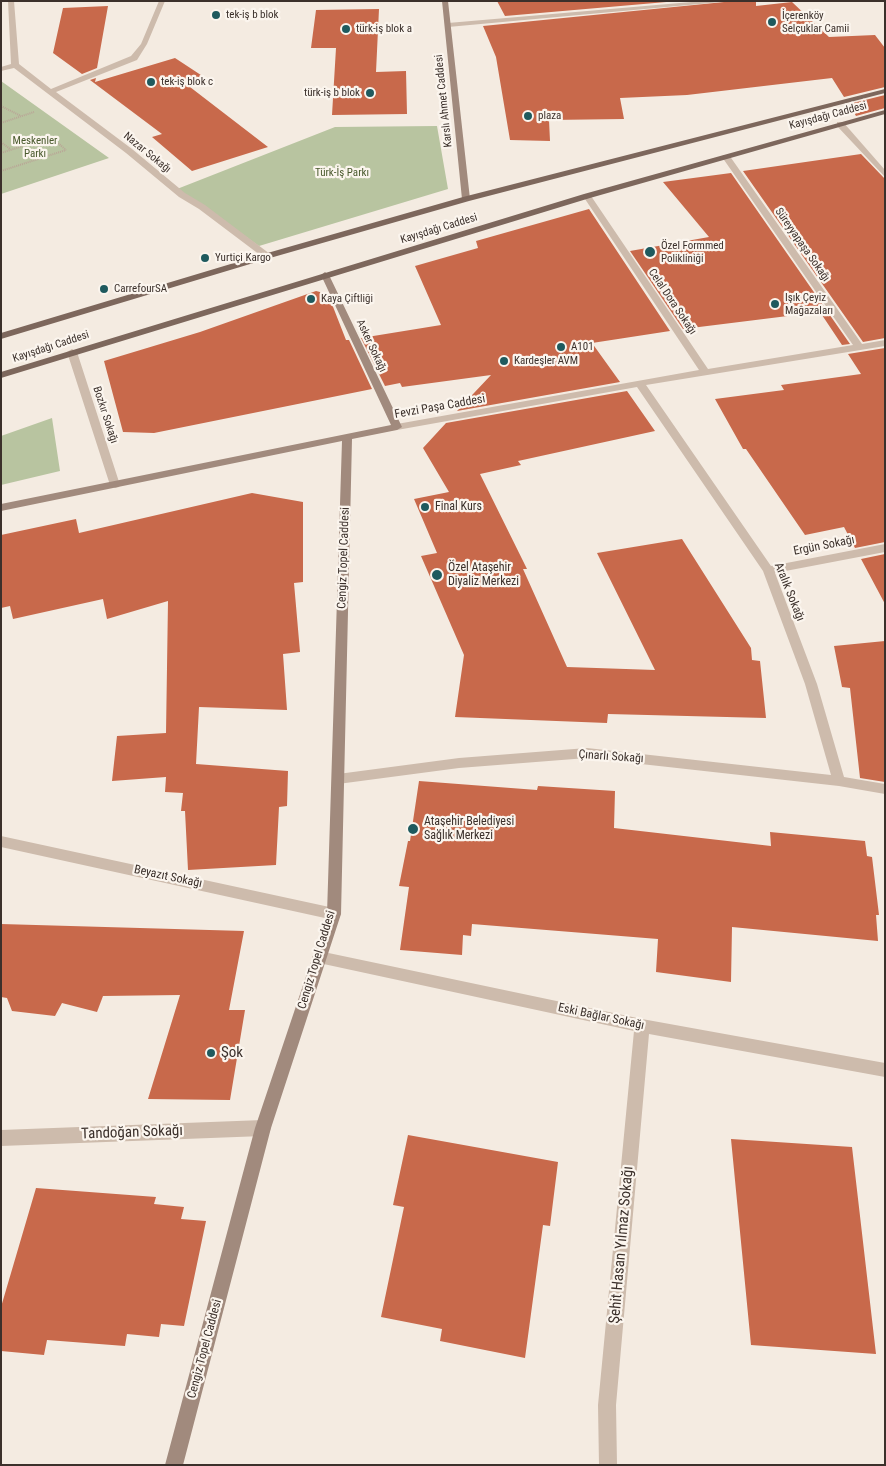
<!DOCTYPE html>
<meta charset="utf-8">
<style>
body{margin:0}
#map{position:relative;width:886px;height:1466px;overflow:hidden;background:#f4ebe1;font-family:"Roboto Condensed",sans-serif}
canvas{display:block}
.frame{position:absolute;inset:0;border:2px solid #3b302b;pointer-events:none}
</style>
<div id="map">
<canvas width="886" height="1466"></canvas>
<div class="frame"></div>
</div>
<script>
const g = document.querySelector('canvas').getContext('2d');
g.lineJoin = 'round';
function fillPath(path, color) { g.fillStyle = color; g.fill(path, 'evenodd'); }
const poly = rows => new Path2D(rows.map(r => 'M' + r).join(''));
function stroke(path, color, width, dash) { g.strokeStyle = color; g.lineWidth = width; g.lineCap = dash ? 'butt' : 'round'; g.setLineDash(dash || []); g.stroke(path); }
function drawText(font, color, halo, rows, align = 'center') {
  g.font = font + ' "Roboto Condensed",sans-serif'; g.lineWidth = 4.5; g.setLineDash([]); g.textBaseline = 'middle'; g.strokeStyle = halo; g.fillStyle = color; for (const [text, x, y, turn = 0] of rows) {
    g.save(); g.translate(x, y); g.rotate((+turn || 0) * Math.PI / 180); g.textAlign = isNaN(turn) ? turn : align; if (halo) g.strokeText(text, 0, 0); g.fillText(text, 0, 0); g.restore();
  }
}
fillPath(poly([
 [1,81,109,158,1,194],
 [437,126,448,189,259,246,177,189,335,127],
 [52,418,60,471,1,485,1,436]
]), '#b8c4a0');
fillPath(poly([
 [497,1,678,1,505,16],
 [734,1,756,1,756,6,792,2,829,37,875,35,885,48,885,87,844,97,832,78,687,95,620,98,624,119,549,120,550,141,510,140,496,57,483,26],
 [108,6,97,68,82,74,53,53,63,8],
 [379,9,376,72,406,71,407,114,332,115,336,48,311,48,316,10],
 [175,58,210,81,190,87,268,147,192,171,152,137,162,134,90,80,96,78,95,82],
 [885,95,885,108,856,116,849,104],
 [861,154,885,179,885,338,863,342,743,171],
 [731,173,850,344,842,345,820,312,683,329,630,251,709,237,663,182],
 [589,209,670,331,592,343,620,382,457,411,491,375,402,387,400,383,385,386,361,338,441,325,415,266,478,248,476,241],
 [316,291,328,294,346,340,349,340,372,389,154,433,123,432,104,361,200,332],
 [885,348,885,542,855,548,844,527,805,535,746,449,743,449,715,399,784,390,781,385,861,374,848,354],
 [627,391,655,431,518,461,521,465,480,474,527,569,523,569,567,667,655,670,597,553,682,539,751,648,752,660,760,661,766,718,608,714,607,723,455,717,464,655,421,556,437,553,414,499,449,492,423,448,446,423],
 [252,493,303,502,303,582,294,583,300,652,283,654,287,710,199,707,196,764,288,771,287,806,279,807,276,865,188,870,185,811,181,811,183,793,165,792,166,777,112,781,117,736,166,733,168,601,107,619,103,599,13,619,10,606,1,608,1,535,76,519,79,533],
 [885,554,885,604,861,559],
 [885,641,885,782,860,778,850,688,842,687,834,646],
 [419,781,537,790,538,786,615,791,614,828,771,846,770,832,865,841,867,856,872,857,879,915,876,915,878,941,732,927,731,982,656,972,658,939,472,924,471,936,463,935,462,955,400,950,409,887,399,886,408,841,410,841],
 [1,924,244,931,229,1010,245,1010,230,1100,148,1099,180,995,103,996,97,1012,62,1003,55,1016,12,1011,7,998,1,997],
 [408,1135,558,1162,550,1226,543,1225,525,1358,440,1341,442,1329,381,1317,404,1207,393,1205],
 [731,1139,852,1147,876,1354,751,1345],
 [36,1188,156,1197,154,1204,184,1207,181,1219,206,1221,184,1326,161,1324,159,1337,127,1334,125,1346,47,1340,44,1355,1,1351,1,1307]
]), '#c8694b');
stroke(poly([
 [1,106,21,116],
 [1,123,34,112],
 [1,142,10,149],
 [1,153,51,137,66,150],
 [1,171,66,150]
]), '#b9a596', 2, [1, 1]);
fillPath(poly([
 [8,1,14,1,19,64,51,89,131,56,141,44,159,1,165,1,147,44,137,60,56,92,132,149,185,193,205,205,270,254,270,258,264,258,199,209,179,197,126,153,14,68,1,71,1,67,11,64,8,1],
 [703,1,732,1,448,27,445,25,448,23,703,1],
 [837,122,843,122,885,170,885,177,837,126,837,122],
 [723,155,729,155,862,344,885,340,885,346,646,385,771,566,885,544,885,552,775,573,817,684,844,777,885,784,885,794,839,786,587,758,459,768,338,784,333,783,332,779,333,775,338,774,459,758,587,748,831,775,805,684,763,571,637,387,397,430,392,427,397,424,699,370,583,196,587,194,591,196,708,369,853,345,722,157,723,155],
 [72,349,77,352,120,485,119,487,115,488,110,485,67,352,72,349],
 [1,836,334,908,339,910,341,914,339,918,334,920,1,847,1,836],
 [319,951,642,1019,885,1063,885,1077,649,1034,616,1405,617,1465,599,1465,598,1405,634,1031,319,963,314,961,312,957,314,953,319,951],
 [263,1120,269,1123,271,1128,269,1133,263,1136,1,1146,1,1130,263,1120]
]), '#cdbbac');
fillPath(poly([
 [442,1,448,1,470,199,466,201,462,199,442,1],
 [325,272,329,275,402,427,397,430,352,439,341,914,271,1128,183,1465,165,1465,255,1128,327,914,342,441,1,511,1,504,391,425,321,275,325,272]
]), '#a18a7d');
fillPath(poly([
 [885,89,885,93,469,201,270,258,1,339,1,333,264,254,463,197,885,89],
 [885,110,885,114,590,198,1,378,1,372,584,194,885,110]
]), '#7d675c');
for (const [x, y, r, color] of [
 [216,15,5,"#1f5a5e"],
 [772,22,5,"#1f5a5e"],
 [346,29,5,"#1f5a5e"],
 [151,82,5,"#1f5a5e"],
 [370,93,5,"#1f5a5e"],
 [528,116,5,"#1f5a5e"],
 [650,252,6,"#1f5a5e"],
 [205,258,5,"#1f5a5e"],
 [104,289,5,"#1f5a5e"],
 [311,299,5,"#1f5a5e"],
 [775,304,5,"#1f5a5e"],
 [561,347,5,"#1f5a5e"],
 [504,361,5,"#1f5a5e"],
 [425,507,5,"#1f5a5e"],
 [437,575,6,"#1f5a5e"],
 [413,829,6,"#1f5a5e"],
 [211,1053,5,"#1f5a5e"]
]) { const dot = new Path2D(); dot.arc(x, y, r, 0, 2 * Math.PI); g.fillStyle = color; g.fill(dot); stroke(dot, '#fbf5ee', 2); }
drawText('11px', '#3b302b', '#fbf5ee', [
 ["tek-iş b blok",226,15],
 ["İçerenköy",782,16],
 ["Selçuklar Camii",782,29],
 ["türk-iş blok a",356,29],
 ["tek-iş blok c",161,82],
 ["türk-iş b blok",360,93,"right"],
 ["plaza",538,116],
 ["Özel Formmed",661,246],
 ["Polikliniği",661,259],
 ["Yurtiçi Kargo",215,258],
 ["CarrefourSA",114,289],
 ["Işık Çeyiz",785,298],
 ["Mağazaları",785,311],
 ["Kaya Çiftliği",321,299],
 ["A101",571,347],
 ["Kardeşler AVM",514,361]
], 'left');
drawText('11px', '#3b302b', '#fbf5ee', [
 ["Karslı Ahmet Caddesi",444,101,-96],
 ["Kayışdağı Caddesi",828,116,-15],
 ["Nazar Sokağı",147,153,39],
 ["Kayışdağı Caddesi",439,229,-17],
 ["Süreyyapaşa Sokağı",802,245,55],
 ["Celal Dora Sokağı",672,302,56],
 ["Asker Sokağı",371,346,65],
 ["Kayışdağı Caddesi",51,347,-18],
 ["Bozkır Sokağı",105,415,72]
]);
drawText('11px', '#4a5a2e', '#fbf5ee', [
 ["Meskenler",35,141],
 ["Parkı",35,154],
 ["Türk-İş Parkı",342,173]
]);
drawText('12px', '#3b302b', '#fbf5ee', [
 ["Fevzi Paşa Caddesi",440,407,-10],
 ["Ergün Sokağı",824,546,-11],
 ["Cengiz Topel Caddesi",344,558,-88],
 ["Aralık Sokağı",789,592,68],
 ["Çınarlı Sokağı",611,757,4],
 ["Beyazıt Sokağı",168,877,12],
 ["Cengiz Topel Caddesi",317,960,-73],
 ["Eski Bağlar Sokağı",601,1017,12],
 ["Cengiz Topel Caddesi",205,1349,-75]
]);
drawText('12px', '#3b302b', '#fbf5ee', [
 ["Final Kurs",435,507],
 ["Özel Ataşehir",448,568],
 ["Diyaliz Merkezi",448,582],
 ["Ataşehir Belediyesi",424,822],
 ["Sağlık Merkezi",424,836]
], 'left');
drawText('15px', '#3b302b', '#fbf5ee', [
 ["Şok",221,1053]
], 'left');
drawText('15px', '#3b302b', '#fbf5ee', [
 ["Tandoğan Sokağı",132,1133,-2],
 ["Şehit Hasan Yılmaz Sokağı",622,1245,-85]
]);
</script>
